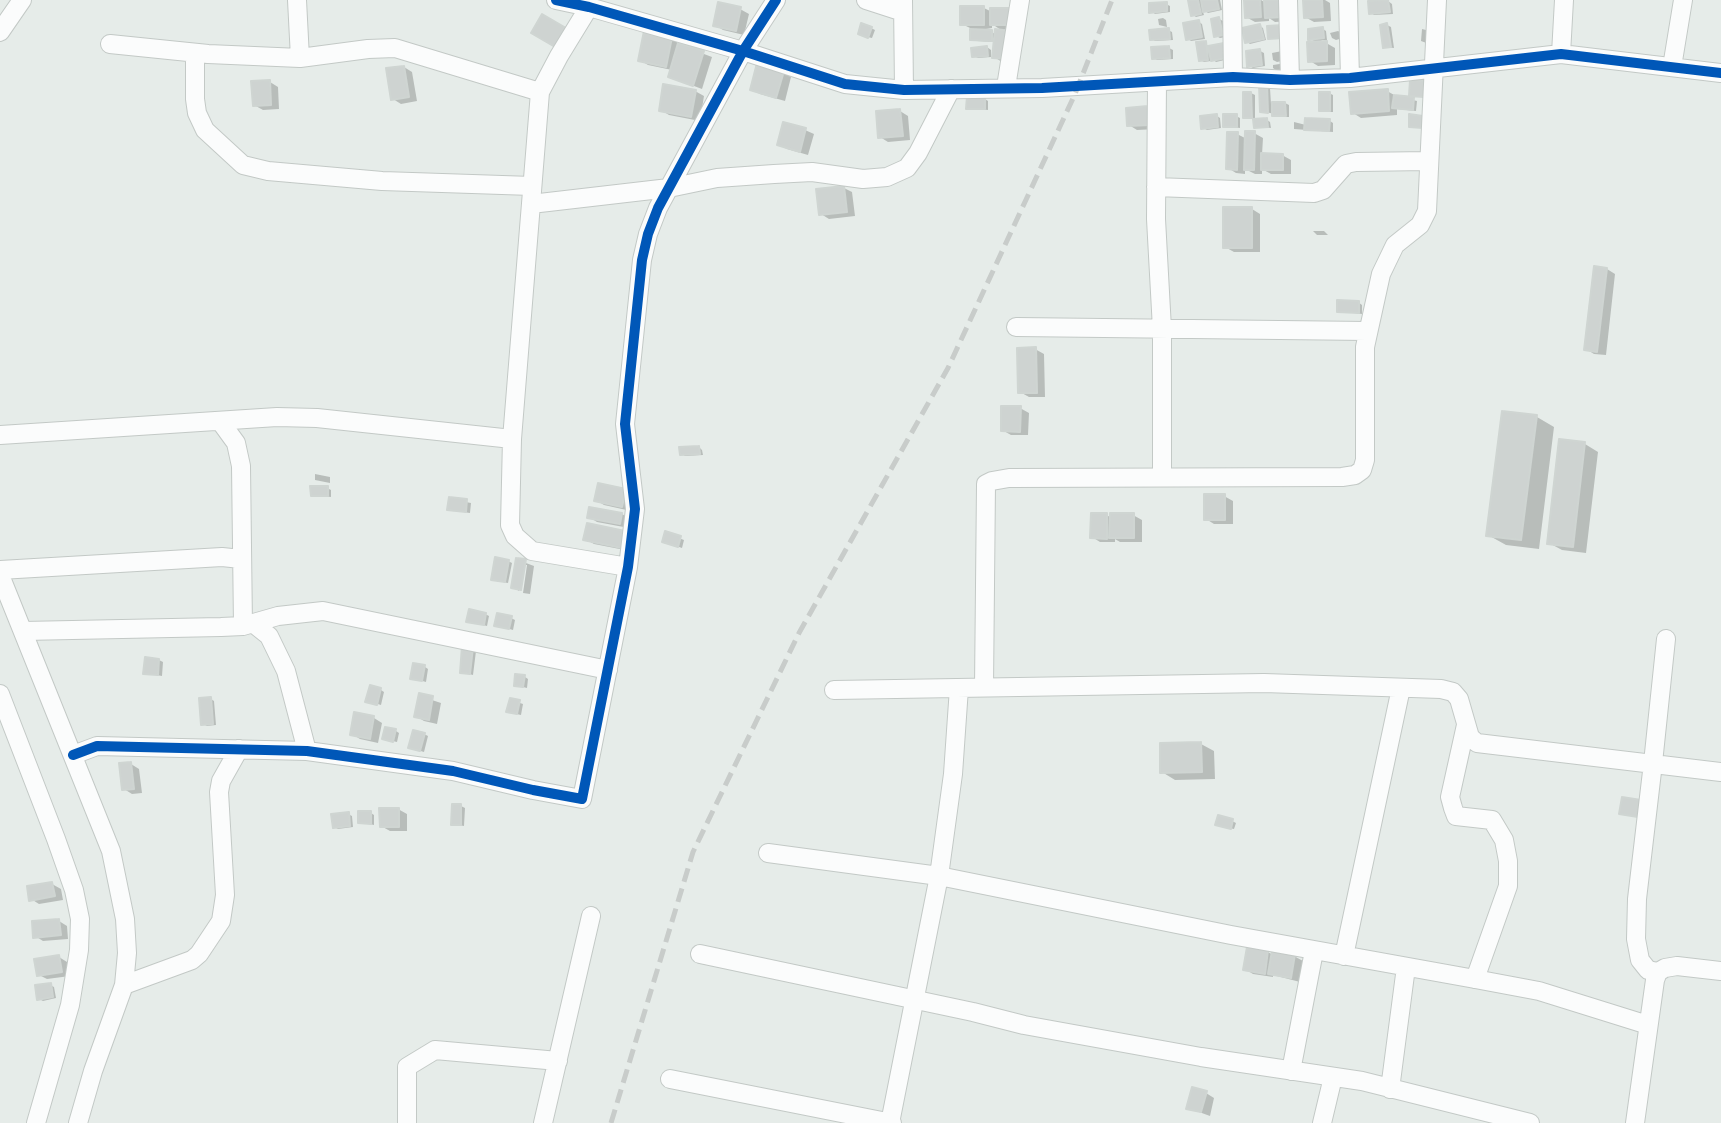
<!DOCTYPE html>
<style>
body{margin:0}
canvas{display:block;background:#e6ece9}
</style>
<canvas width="1721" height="1123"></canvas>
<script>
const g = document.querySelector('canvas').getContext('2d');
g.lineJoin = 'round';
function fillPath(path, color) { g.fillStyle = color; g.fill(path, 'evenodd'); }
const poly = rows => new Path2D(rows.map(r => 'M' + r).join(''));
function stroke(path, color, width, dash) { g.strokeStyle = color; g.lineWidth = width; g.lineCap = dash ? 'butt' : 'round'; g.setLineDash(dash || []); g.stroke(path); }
fillPath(poly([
 [1190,0,1220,0,1222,10,1208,13,1202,9,1204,15,1196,17,1193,15],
 [1246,0,1261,0,1266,3,1266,0,1290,21,1275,22,1269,18,1269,21,1255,22,1246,17],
 [1305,0,1325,0,1330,3,1331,21,1314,22,1305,17],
 [1388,1,1392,4,1393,14,1374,15,1371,13],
 [1166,4,1170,6,1170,12,1155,14,1151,11],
 [984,8,992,12,1009,9,1017,14,1018,29,1001,30,992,24,992,28,986,29,997,35,1002,62,994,57,996,42,976,41,972,39,972,29,962,24],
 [740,9,749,14,744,35,723,30,715,25],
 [1163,18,1166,20,1167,27,1159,25,1158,19],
 [1219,19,1223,21,1226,37,1220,38,1216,36],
 [1199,22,1202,24,1205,39,1191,41,1188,39],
 [1387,25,1391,27,1394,48,1385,47],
 [1260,26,1263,28,1266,40,1250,44,1247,42],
 [871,28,875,30,872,38,863,36],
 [1323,29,1326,31,1327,40,1321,40,1335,48,1335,65,1318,66,1310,61,1318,43,1310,39],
 [1422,29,1430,31,1429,44,1421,41],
 [1168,30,1172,32,1173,40,1155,41,1152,39],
 [1338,31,1342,33,1343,38,1336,40,1332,38,1330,33],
 [672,38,680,45,712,57,702,89,670,77,672,70,648,65,640,60],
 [1205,43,1209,48,1229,59,1216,62,1211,58,1211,61,1204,62,1200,60],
 [987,47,991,50,991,57,978,58,974,56],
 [1169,48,1173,50,1173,59,1157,60,1154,58],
 [1260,51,1264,53,1265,66,1253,68,1249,66],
 [1282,51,1287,60,1277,62,1273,60,1272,53],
 [1286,63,1290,69,1277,71,1273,68,1273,65],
 [404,67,412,72,417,101,401,104,393,99],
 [783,72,791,77,785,101,760,94,752,90],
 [270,82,278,87,279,109,263,110,254,105],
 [1267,86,1270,88,1271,104,1285,103,1289,105,1289,117,1278,117,1274,114,1262,111],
 [695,91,704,96,700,121,669,115,661,110],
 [1387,91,1396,96,1417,101,1416,111,1397,109,1397,115,1361,118,1353,113],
 [1251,93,1255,95,1255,119,1245,117],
 [1329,93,1333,95,1333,112,1324,112,1321,110],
 [985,99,988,101,988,110,968,108],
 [1128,109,1157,129,1137,130,1129,125],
 [900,111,908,116,910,140,888,142,880,137],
 [1217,116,1220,118,1221,128,1207,130,1203,128],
 [1236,116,1240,118,1240,128,1225,126],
 [1267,120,1270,122,1271,128,1255,126],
 [1330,121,1333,123,1333,132,1294,129,1294,122,1306,125],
 [805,130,814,134,808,155,787,149,779,145],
 [1254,133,1263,138,1262,155,1282,155,1291,160,1291,174,1271,174,1262,169,1262,174,1255,174,1245,169,1245,174,1236,173,1228,168,1237,134,1247,139],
 [844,188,852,192,855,216,829,219,821,214],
 [1252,209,1260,214,1260,252,1234,252,1225,247],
 [1313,231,1324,231,1328,235,1317,235],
 [1596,268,1607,269,1615,274,1606,355,1594,354,1586,349],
 [1358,302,1362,305,1362,314,1339,311],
 [1035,349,1044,354,1045,397,1029,397,1020,392],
 [1020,408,1029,413,1028,435,1011,435,1002,430],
 [1537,417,1554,427,1539,549,1506,545,1488,535],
 [1561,441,1585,444,1598,452,1586,553,1562,550,1549,543],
 [699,447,702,450,703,455,685,456,682,454],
 [315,474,330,477,330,483,315,480],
 [327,488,331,490,331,497,313,495],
 [625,491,631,511,604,505,596,500],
 [1224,496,1233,501,1233,524,1214,524,1206,519],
 [450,499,471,503,470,513,449,510],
 [622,514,630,519,629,528,597,522,589,517],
 [1107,515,1111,518,1133,515,1142,520,1142,542,1120,542,1115,539,1115,542,1100,542,1092,537],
 [588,525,630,551,594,544,585,539],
 [666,533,684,540,682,548,668,543],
 [518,560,534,566,530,594,523,593,527,565,524,565,519,591,513,587],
 [508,561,512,563,508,583,497,581],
 [485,614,489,616,487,626,468,621],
 [511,618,515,620,513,630,496,625],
 [464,648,476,651,473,675,462,672],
 [159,660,163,662,162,676,145,673],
 [425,667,428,669,426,682,412,678],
 [525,677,528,679,527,688,515,685],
 [381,690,384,692,381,705,368,701],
 [420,696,441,703,437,724,424,721,416,716],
 [211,699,214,701,216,725,207,726,203,724],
 [511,700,523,704,521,715,512,713],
 [356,714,374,718,382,723,378,743,360,739,352,734],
 [396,731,399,733,397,742,388,740],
 [424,734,428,736,424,752,414,749],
 [1201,744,1214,751,1215,779,1175,780,1162,772],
 [131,764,139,769,142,793,132,794,124,789],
 [461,806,465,808,464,826,453,824],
 [398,809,407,814,407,831,390,831,381,826],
 [371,813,374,815,374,825,360,822],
 [348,814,352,816,353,827,338,829,334,827],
 [1232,821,1236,823,1234,829,1221,826],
 [52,884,61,889,63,900,39,904,31,899],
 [59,921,67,926,68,939,43,941,35,936],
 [1268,952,1273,955,1294,956,1303,961,1300,982,1273,975,1273,977,1253,974,1245,969],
 [59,957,67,962,70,976,47,979,39,975],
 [50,985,54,987,56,998,43,1001,39,999],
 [1206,1093,1214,1098,1210,1116,1188,1108]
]), '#0003');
const building = poly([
 [1188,0,1198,0,1201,14,1191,16,1188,0],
 [1201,0,1217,0,1219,9,1203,12,1201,0],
 [1244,0,1260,0,1261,17,1245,18,1244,0],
 [1264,0,1281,0,1283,17,1265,18,1264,0],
 [1303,0,1322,0,1323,17,1304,18,1303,0],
 [1388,0,1390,12,1369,14,1368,1,1388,0],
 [718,2,741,7,736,31,713,26,718,2],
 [1167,2,1167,11,1149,13,1149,3,1167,2],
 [960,6,984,6,984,25,960,25,960,6],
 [990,8,1009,8,1010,25,990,25,990,8],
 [542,14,566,28,555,47,531,33,542,14],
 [1219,17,1223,35,1214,37,1211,19,1219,17],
 [1199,20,1202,37,1186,40,1183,23,1199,20],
 [861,23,872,27,868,38,858,34,861,23],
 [1387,23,1391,47,1383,48,1380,25,1387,23],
 [1260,24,1264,39,1245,43,1242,28,1260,24],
 [1283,25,1284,38,1268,39,1267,26,1283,25],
 [1323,27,1324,38,1308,40,1308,29,1323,27],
 [1169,28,1170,39,1150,40,1149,30,1169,28],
 [970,29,992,30,992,41,970,40,970,29],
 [995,29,1011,31,1008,59,992,58,995,29],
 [644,31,672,37,666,67,638,61,644,31],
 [1206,41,1208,60,1199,61,1196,42,1206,41],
 [1327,41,1327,61,1308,62,1307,42,1327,41],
 [678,43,704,51,693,86,668,77,678,43],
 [1224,43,1226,58,1211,61,1208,46,1224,43],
 [987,46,988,56,972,57,971,48,987,46],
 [1169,46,1170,58,1152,59,1151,47,1169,46],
 [1260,49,1262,65,1247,67,1246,51,1260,49],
 [757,63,784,71,776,98,750,90,757,63],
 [404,66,409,97,391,100,386,68,404,66],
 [270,80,271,105,253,106,251,81,270,80],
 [1410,80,1425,81,1424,97,1409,96,1410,80],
 [663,84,696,90,691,117,659,111,663,84],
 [1259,84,1267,84,1268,113,1260,112,1259,84],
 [1388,89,1389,111,1351,114,1349,92,1388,89],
 [1243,92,1251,92,1252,118,1243,118,1243,92],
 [1319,92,1330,92,1330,111,1319,111,1319,92],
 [1394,95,1414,97,1413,110,1392,108,1394,95],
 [967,96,985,97,985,109,966,109,967,96],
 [1272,102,1285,102,1286,116,1272,116,1272,102],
 [1148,106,1150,125,1127,126,1126,108,1148,106],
 [900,109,903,136,878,138,876,111,900,109],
 [1217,114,1218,127,1201,129,1200,116,1217,114],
 [1223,114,1237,114,1237,127,1223,127,1223,114],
 [1409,114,1423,116,1423,128,1409,127,1409,114],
 [1267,118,1268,127,1254,128,1253,119,1267,118],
 [1305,118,1330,119,1329,131,1304,130,1305,118],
 [783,122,806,128,800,152,777,145,783,122],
 [1245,131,1255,131,1254,170,1244,170,1245,131],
 [1227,132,1238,132,1237,170,1226,169,1227,132],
 [1261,153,1283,154,1283,170,1261,170,1261,153],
 [844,186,847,212,819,215,816,189,844,186],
 [1223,207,1252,207,1252,248,1223,248,1223,207],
 [1594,266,1607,268,1597,352,1584,350,1594,266],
 [1337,300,1359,301,1359,313,1337,312,1337,300],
 [1036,347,1037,393,1018,393,1017,348,1036,347],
 [1001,406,1021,406,1020,432,1001,431,1001,406],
 [1502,411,1537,415,1521,540,1486,536,1502,411],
 [1559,439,1585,442,1573,547,1547,544,1559,439],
 [699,446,700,454,680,455,679,447,699,446],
 [598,483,626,489,622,507,594,501,598,483],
 [310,486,328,486,328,496,311,496,310,486],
 [1204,494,1225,494,1225,520,1204,520,1204,494],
 [449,497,467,499,466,512,447,510,449,497],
 [589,507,622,513,620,524,587,518,589,507],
 [1091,513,1107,513,1107,539,1090,538,1091,513],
 [1110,513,1134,513,1134,538,1109,538,1110,513],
 [587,523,625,531,622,548,583,540,587,523],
 [665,531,681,536,678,547,662,542,665,531],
 [495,557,509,560,505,582,491,580,495,557],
 [516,558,526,559,521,590,511,588,516,558],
 [469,609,486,613,484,625,466,622,469,609],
 [497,613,512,616,509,629,494,626,497,613],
 [462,646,473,647,470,674,460,673,462,646],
 [145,657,159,659,158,675,143,674,145,657],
 [413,663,425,665,422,681,410,679,413,663],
 [515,674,525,675,523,687,514,686,515,674],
 [370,685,381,688,377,705,365,702,370,685],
 [419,693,433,696,429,720,414,717,419,693],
 [211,697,213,724,201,725,199,698,211,697],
 [510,698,520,700,517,714,506,712,510,698],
 [354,712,374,716,370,739,350,735,354,712],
 [385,727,396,729,393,742,382,739,385,727],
 [413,730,425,733,420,751,408,748,413,730],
 [1201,742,1202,772,1160,773,1160,743,1201,742],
 [131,762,134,789,122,790,119,763,131,762],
 [1622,797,1641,800,1638,817,1619,814,1622,797],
 [452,804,461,804,461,825,451,825,452,804],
 [379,808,399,808,399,827,380,827,379,808],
 [358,811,371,811,371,824,358,823,358,811],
 [349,812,350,826,333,828,331,814,349,812],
 [1218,815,1233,819,1231,829,1215,825,1218,815],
 [52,882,55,896,29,901,27,886,52,882],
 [59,919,61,935,33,938,32,921,59,919],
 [1247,947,1268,950,1265,974,1243,970,1247,947],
 [1272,951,1295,954,1291,978,1268,974,1272,951],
 [59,955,62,972,37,976,34,959,59,955],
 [51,983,53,997,37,1000,35,985,51,983],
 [1192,1087,1207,1091,1201,1112,1186,1109,1192,1087]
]);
fillPath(building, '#ced3d1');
stroke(building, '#cfd5d2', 2);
const minor = poly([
 [297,0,300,58],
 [556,0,589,7,743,51,845,84,904,90,1042,88,1233,77,1290,80,1350,78,1561,54,1721,73],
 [866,0,903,12],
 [903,0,904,90],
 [1232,0,1233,77],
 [1288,0,1290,80],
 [1348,0,1350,78],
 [589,7,559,56,540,92,512,439,510,525,515,536,532,551,628,567],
 [0,32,22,0],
 [110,44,208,54,300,58,368,49,395,48,540,92],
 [195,53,195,99,197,113,205,130,243,165,268,171,382,181,532,186],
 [1561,54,1564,0],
 [1672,67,1683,0],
 [1157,82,1156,219,1162,329,1162,477],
 [1006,87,1020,0],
 [1156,187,1314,193,1323,190,1346,164,1356,162,1428,161],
 [531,204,669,188,717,178,774,174,812,172,863,179,887,177,907,168,918,153,951,89],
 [1016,327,1367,331],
 [220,421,236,443,241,466,243,626],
 [0,435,277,417,317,418,512,439],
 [0,570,222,557,241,559],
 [0,575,111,851,125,919,127,953,124,985,93,1071,78,1123],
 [254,624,269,636,286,671,307,751],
 [23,631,221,627,243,626,278,616,323,611,608,670],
 [984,687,986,484,992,481,1009,478,1342,477,1355,475,1362,470,1365,460,1365,347,1381,274,1395,245,1420,225,1427,211,1437,0],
 [834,690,1264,683,1441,689,1453,692,1459,699,1470,737,1477,743,1721,772],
 [0,694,56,839,74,890,80,919,79,950,70,1005,36,1123],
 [1466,725,1450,797,1453,808,1456,816,1492,820,1504,840,1508,861,1508,886,1475,979],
 [73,755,97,746,307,751,453,771,533,790,582,799,628,567,635,509,625,424,642,260,648,234,658,208,743,51,776,0],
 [768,853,939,876,1231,935,1475,979,1539,991,1648,1025],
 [700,954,973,1012,1024,1025,1201,1057,1362,1081,1530,1123],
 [1344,956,1401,688],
 [1658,972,1648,970,1640,960,1636,939,1637,899,1653,763,1666,639],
 [124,985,192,960,199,954,221,921,225,895,219,792,221,781,239,749],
 [1291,1071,1314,951],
 [670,1079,892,1123],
 [1390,1089,1406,967],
 [407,1123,407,1067,435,1050,558,1061],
 [543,1123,591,916],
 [890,1123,939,876,953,774,959,688],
 [1322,1123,1333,1077],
 [1635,1123,1655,980,1658,972,1665,968,1677,966,1721,971]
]);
stroke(minor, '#c3c9c6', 20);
stroke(minor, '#fbfcfc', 18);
stroke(poly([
 [611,1123,693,852,799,633,948,368,1075,94,1112,0]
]), '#c8ccca', 5, [14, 7]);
stroke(poly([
 [556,0,589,7,743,51,845,84,904,90,1042,88,1233,77,1290,80,1350,78,1561,54,1721,73],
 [73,755,97,746,307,751,453,771,533,790,582,799,628,567,635,509,625,424,642,260,648,234,658,208,743,51,776,0]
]), '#0057b8', 10);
</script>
